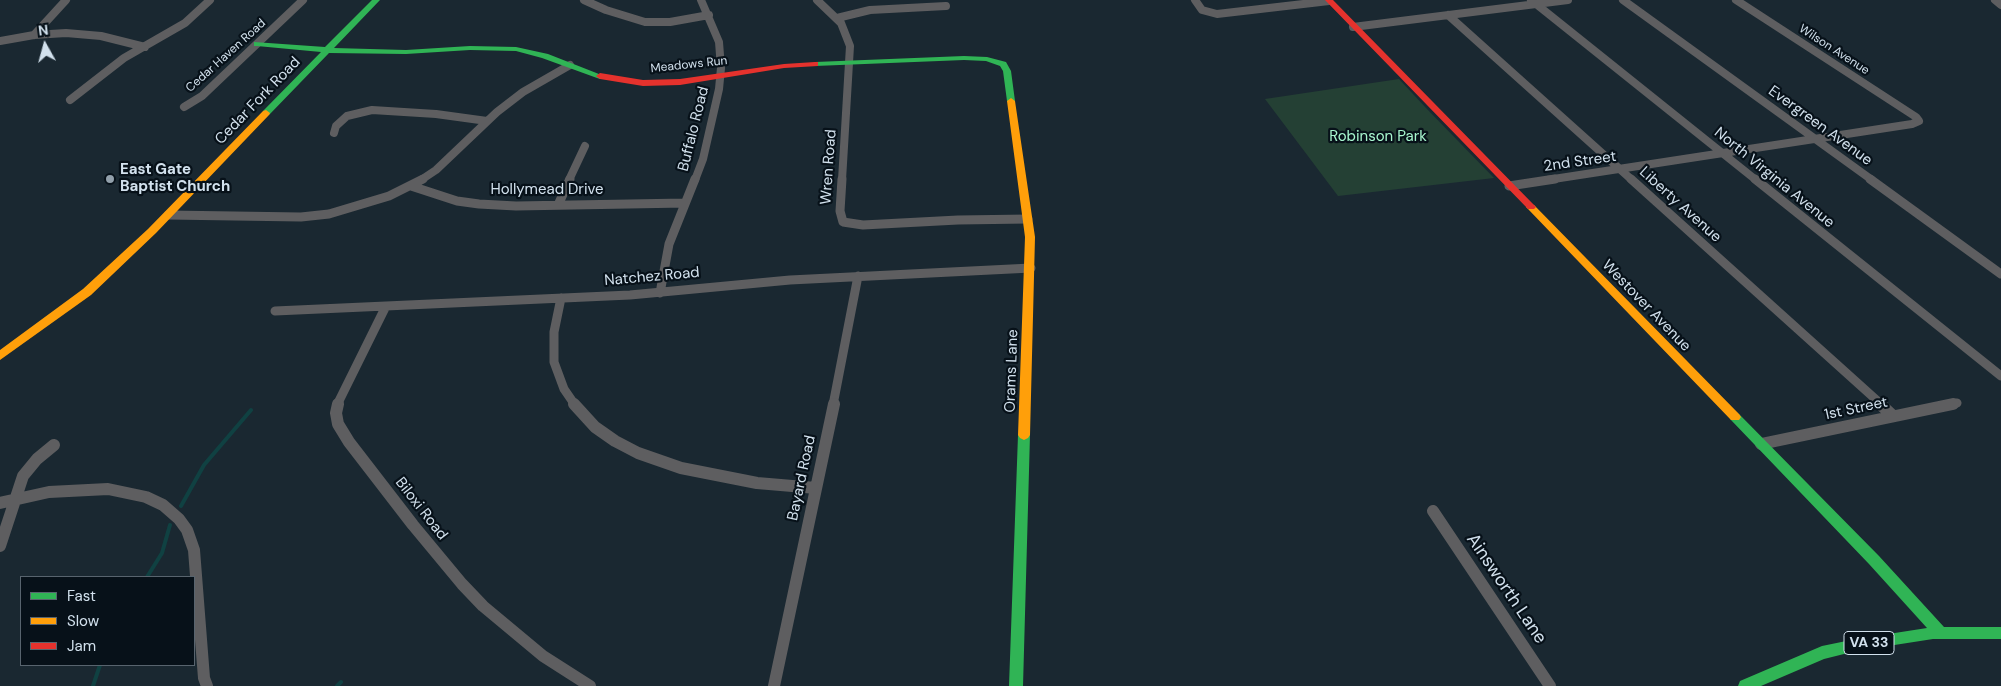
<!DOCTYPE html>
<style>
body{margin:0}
#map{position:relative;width:2001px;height:686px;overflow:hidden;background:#1a2831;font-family:"DM Sans",sans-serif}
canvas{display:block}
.legend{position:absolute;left:20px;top:576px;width:175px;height:90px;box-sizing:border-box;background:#071119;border:1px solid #58646e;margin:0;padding:6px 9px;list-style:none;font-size:15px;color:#d2e1ed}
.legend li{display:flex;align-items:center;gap:10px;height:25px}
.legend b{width:25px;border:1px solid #58646e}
.north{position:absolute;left:20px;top:20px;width:50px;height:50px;-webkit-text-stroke:4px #071119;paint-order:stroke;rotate:353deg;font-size:14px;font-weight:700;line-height:20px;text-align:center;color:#d2e1ed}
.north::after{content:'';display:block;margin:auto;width:18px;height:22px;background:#d2e1ed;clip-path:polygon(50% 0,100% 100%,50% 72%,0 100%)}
</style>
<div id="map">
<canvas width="2001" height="686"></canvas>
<ul class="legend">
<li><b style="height:6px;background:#30b455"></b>Fast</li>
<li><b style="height:6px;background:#ff9f0a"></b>Slow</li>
<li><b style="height:6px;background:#e5322d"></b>Jam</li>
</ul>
<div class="north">N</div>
</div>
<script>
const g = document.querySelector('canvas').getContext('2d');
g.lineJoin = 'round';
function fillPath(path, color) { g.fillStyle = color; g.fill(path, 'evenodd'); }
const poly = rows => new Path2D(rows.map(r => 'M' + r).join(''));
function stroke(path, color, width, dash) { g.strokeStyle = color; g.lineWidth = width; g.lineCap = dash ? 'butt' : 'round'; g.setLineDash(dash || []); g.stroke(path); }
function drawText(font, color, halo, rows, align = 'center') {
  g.font = font + ' "DM Sans",sans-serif'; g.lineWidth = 4.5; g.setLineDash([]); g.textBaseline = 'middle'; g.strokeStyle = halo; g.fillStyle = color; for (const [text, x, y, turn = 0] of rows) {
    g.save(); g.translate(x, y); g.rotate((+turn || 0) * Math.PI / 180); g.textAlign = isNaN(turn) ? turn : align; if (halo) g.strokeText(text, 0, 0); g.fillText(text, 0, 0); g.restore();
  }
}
fillPath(poly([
 [1399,79,1426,108,1494,178,1338,196,1265,99]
]), '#244034');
stroke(poly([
 [181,506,204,465,251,410],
 [147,577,162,553,170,525],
 [93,686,100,665],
 [337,686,341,682]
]), '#104142', 4);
stroke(poly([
 [584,0,606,10,645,22,670,22,709,15],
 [817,0,841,23,850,46,842,180],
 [1195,0,1202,10,1217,14,1329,1],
 [1531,0,1756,180],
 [1623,0,1872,180],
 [1995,0,2001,5],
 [1448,15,1632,180],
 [837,18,870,10,946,6],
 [1353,27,1568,0],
 [34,35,66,0],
 [0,41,34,35,66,33,101,36,145,47],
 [70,100,124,58,185,23,210,0],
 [184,107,202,96,303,0],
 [334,133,336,126,347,116,372,110,436,114,487,121],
 [421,180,436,170,497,112,523,92,570,65],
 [569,180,585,146],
 [695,180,703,159,719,89,721,68,719,42,701,0],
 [1547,180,1912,124,1919,121,1916,117,1736,0]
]), '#5e5e60', 8);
stroke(poly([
 [842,179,840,211,843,222,863,225,958,220,1028,219],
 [1631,179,1882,405],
 [1755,179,2001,376],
 [1870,179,2001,274],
 [411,186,457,201,479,204,516,206,685,203],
 [1509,186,1555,179],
 [558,205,570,179],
 [168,215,301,217,329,214,389,196,423,179],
 [660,293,669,244,695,179],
 [561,298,554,332,554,362,564,389,575,405],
 [275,311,630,295,790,280,1031,268],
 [337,405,386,306],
 [833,405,858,276],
 [1947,405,1957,403]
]), '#5e5e60', 9);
stroke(poly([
 [338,404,336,413,338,424,349,442,413,525,462,584,483,606,543,656,590,686],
 [574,404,595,427,615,441,638,453,681,468,757,483,816,488],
 [1880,404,1893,416],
 [1761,444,1953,404],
 [0,503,49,492,108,489,146,497,163,505,179,519,187,530,194,550,204,678,207,686],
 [1433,511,1550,686],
 [0,546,23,476,37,459,54,445],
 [774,686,834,404]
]), '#5e5e60', 12);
fillPath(poly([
 [372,0,380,0,334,48,406,50,470,46,516,47,548,54,604,76,600,79,597,78,542,58,516,51,470,50,406,54,329,53,269,115,263,115,263,111,321,52,257,46,254,46,254,42,325,47,372,0],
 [964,56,987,57,1006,62,1011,71,1015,101,1014,103,1011,104,1007,101,1003,71,1000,66,986,61,964,60,815,66,811,64,815,62,964,56],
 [1735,413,1739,414,1879,556,1944,627,2001,627,2001,639,1933,639,1856,651,1824,659,1761,686,1738,686,1740,681,1822,646,1856,639,1927,628,1869,564,1731,420,1729,417,1731,414,1735,413],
 [1024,430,1028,432,1030,435,1023,686,1009,686,1018,435,1020,432,1024,430]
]), '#30b455');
fillPath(poly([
 [1011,98,1015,101,1035,237,1030,435,1028,438,1024,440,1020,438,1018,435,1025,237,1007,101,1011,98],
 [266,110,270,113,269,115,156,233,91,295,0,360,0,350,83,289,148,229,263,111,266,110],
 [1531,204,1534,205,1739,414,1741,417,1739,420,1731,420,1528,209,1526,207,1531,204]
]), '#ff9f0a');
fillPath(poly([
 [1325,0,1333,0,1534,205,1536,207,1534,209,1528,209,1325,0],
 [815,62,818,62,818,66,784,68,680,85,643,86,600,79,596,76,600,73,643,80,680,79,784,64,815,62]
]), '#e5322d');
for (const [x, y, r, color] of [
 [110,179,5,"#92a0ab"]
]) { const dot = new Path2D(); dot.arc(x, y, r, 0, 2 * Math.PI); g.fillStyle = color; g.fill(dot); stroke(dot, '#071119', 2); }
drawText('12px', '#d2e1ed', '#071119', [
 ["Wilson Avenue",1834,50,33],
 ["Cedar Haven Road",226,56,-42],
 ["Meadows Run",689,65,-6]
]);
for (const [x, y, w] of [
 [1869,643,50]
]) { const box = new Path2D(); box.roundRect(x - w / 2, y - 11.5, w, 23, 4); g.fillStyle = '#071119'; g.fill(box); stroke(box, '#d2e1ed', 1); }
drawText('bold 14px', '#d2e1ed', null, [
 ["VA 33",1869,643]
]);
drawText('15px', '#d2e1ed', '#071119', [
 ["Cedar Fork Road",258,101,-46],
 ["Evergreen Avenue",1820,126,36],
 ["Buffalo Road",694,129,-76],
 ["2nd Street",1580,162,-8],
 ["Wren Road",829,167,-86],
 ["North Virginia Avenue",1774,178,39],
 ["Hollymead Drive",547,190],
 ["Liberty Avenue",1680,205,42],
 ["Natchez Road",652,277,-5],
 ["Westover Avenue",1646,306,46],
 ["Orams Lane",1012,371,-88],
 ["1st Street",1856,409,-12],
 ["Bayard Road",802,478,-78],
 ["Biloxi Road",421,509,52]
]);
drawText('15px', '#a7f6ce', '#071119', [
 ["Robinson Park",1378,137]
]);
drawText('bold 15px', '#d2e1ed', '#071119', [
 ["East Gate",120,170],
 ["Baptist Church",120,187]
], 'left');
drawText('18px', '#d2e1ed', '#071119', [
 ["Ainsworth Lane",1506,589,56]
]);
</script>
